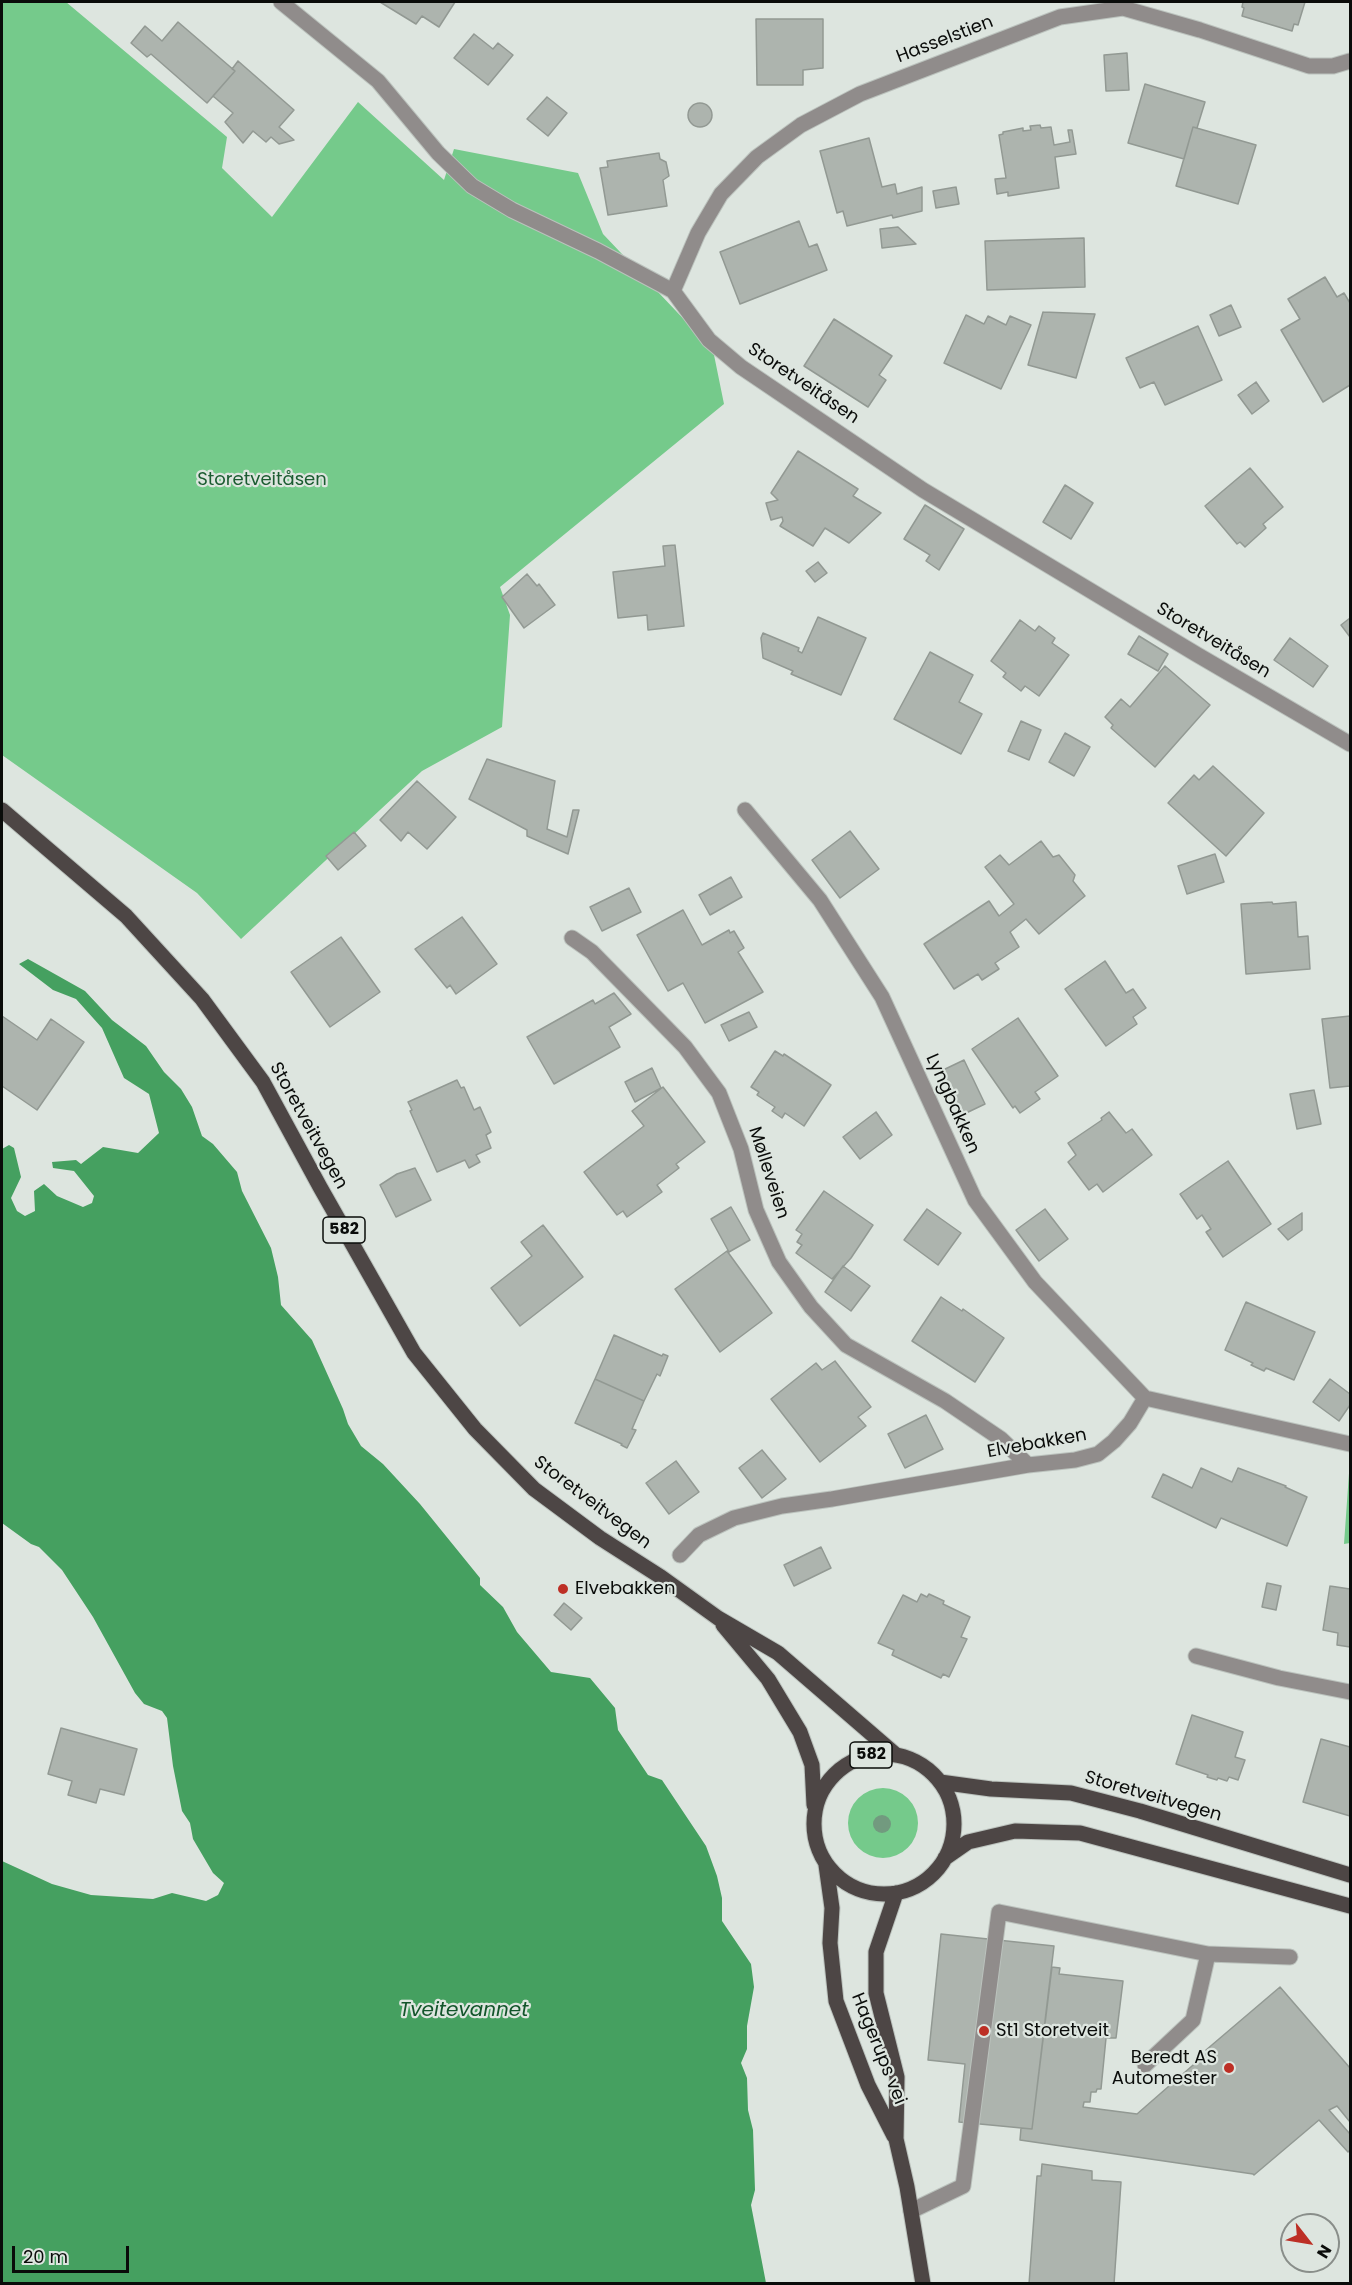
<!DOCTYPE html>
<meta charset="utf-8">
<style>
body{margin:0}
#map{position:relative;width:1352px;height:2285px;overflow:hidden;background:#dde5df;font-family:Poppins,sans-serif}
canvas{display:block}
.frame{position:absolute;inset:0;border:3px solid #0a0c0a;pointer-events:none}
.north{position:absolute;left:1280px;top:2213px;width:60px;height:60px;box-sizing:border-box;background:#dde5df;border:2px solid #898e8a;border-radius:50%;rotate:121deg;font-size:16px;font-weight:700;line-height:24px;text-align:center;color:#0a0c0a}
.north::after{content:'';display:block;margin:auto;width:21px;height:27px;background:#bd2f25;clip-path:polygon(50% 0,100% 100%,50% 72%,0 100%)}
.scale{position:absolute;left:12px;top:2246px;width:117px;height:27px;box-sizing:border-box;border:3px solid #0a0c0a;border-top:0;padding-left:8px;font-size:18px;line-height:21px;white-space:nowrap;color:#0a0c0a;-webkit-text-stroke:4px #dde5df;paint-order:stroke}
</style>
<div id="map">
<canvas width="1352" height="2285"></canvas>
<div class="frame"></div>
<div class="north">N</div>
<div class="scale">20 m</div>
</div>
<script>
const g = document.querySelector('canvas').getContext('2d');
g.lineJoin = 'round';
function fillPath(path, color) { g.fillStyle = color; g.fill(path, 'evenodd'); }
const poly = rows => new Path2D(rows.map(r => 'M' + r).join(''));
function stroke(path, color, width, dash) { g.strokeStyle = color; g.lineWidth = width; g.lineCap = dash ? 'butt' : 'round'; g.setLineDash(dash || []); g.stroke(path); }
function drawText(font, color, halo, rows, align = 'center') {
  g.font = font + ' Poppins,sans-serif'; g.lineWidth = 4.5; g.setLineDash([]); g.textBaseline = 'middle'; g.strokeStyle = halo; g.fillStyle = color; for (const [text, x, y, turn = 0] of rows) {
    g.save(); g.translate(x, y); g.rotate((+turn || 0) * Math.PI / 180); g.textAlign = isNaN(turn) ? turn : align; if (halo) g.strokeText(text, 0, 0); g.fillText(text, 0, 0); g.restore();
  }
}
fillPath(poly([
 [2,2,66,2,227,137,222,168,272,217,358,102,444,180,454,149,578,173,603,234,713,350,724,404,500,587,510,615,502,727,422,771,241,939,197,893,2,755],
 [1350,1459,1350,1543,1344,1544],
 '848 1823a35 35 0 1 1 70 0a35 35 0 1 1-70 0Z'
]), '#75ca8b');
fillPath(poly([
 [28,959,85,991,112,1020,146,1046,164,1072,181,1089,192,1107,202,1136,213,1144,237,1172,242,1191,271,1248,278,1277,281,1305,312,1340,343,1409,348,1424,361,1446,383,1464,420,1504,480,1578,480,1585,503,1607,517,1632,551,1672,590,1678,615,1708,618,1730,648,1775,662,1780,706,1846,717,1876,722,1898,722,1921,751,1964,754,1987,747,2026,747,2049,741,2063,747,2078,748,2110,753,2130,755,2190,751,2205,766,2283,2,2283,2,1861,52,1884,91,1895,153,1899,172,1893,206,1901,218,1895,224,1883,213,1873,193,1839,190,1823,182,1811,173,1766,167,1718,162,1711,144,1704,135,1693,93,1617,62,1570,39,1547,31,1544,2,1523,2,1149,9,1145,14,1148,21,1177,11,1198,17,1211,25,1216,35,1211,34,1191,44,1184,57,1196,83,1207,92,1203,94,1196,74,1171,53,1168,52,1162,76,1160,81,1164,103,1147,138,1153,159,1133,149,1094,124,1078,102,1028,76,999,53,990,19,964]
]), '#45a060');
const building = poly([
 [380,2,455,2,439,27,422,16,416,24,380,2],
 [1243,2,1305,2,1298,25,1294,24,1292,31,1242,16,1244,8,1242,7,1243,2],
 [756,19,823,19,823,68,803,70,803,85,757,85,756,19],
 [178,22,235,71,207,103,151,54,147,57,131,43,145,26,162,41,178,22],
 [474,34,493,49,498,43,513,55,488,85,454,58,474,34],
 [1127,53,1129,90,1106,91,1104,55,1127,53],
 [238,61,294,110,279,127,294,140,279,144,271,137,266,142,253,131,243,143,225,122,233,113,213,96,235,71,232,69,238,61],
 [1145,84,1205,102,1197,128,1193,127,1184,159,1128,143,1145,84],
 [547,97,567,113,548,136,527,119,547,97],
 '688 115a12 12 0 1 1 24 0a12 12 0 1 1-24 0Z',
 [1040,125,1041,128,1051,127,1054,145,1070,142,1068,130,1072,130,1076,154,1055,157,1059,188,1008,196,1008,192,997,194,995,179,1006,178,999,135,1003,134,1003,132,1023,128,1023,131,1031,130,1030,126,1040,125],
 [1193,127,1256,145,1238,204,1176,186,1193,127],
 [869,138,882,187,895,184,897,194,922,187,922,211,893,218,892,215,847,226,843,211,837,213,820,151,869,138],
 [659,153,660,159,666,162,669,176,663,180,667,206,608,215,600,168,608,167,607,161,659,153],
 [956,187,959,204,936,208,933,191,956,187],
 [799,221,809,247,817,244,827,270,740,304,720,252,799,221],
 [898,227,916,244,882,248,880,229,898,227],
 [1084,238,1085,287,987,290,985,241,1084,238],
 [1325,277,1337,297,1344,293,1350,303,1350,385,1323,402,1281,330,1300,319,1288,299,1325,277],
 [1231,305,1241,327,1219,336,1210,315,1231,305],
 [1043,312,1095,314,1076,378,1028,365,1043,312],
 [966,315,984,324,988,316,1006,325,1010,316,1031,325,1001,389,944,363,966,315],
 [834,319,892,356,879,375,886,380,868,407,804,366,834,319],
 [1198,326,1222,380,1165,405,1154,382,1140,388,1126,358,1198,326],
 [1256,382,1269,401,1252,414,1238,395,1256,382],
 [798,451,858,489,853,496,881,513,849,543,825,528,813,546,780,526,783,521,782,517,771,520,766,503,778,500,771,493,798,451],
 [1250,468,1283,507,1263,524,1266,528,1245,547,1240,542,1237,544,1205,506,1250,468],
 [1065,485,1093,503,1071,539,1043,522,1065,485],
 [925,505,964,529,939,570,926,561,930,555,904,539,925,505],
 [675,545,684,626,648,630,647,615,618,618,613,572,665,566,663,546,675,545],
 [818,562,827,573,815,582,806,571,818,562],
 [527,574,537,586,539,584,555,605,524,628,502,597,527,574],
 [818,617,866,638,841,695,791,674,793,671,763,658,761,638,763,633,799,648,798,651,802,653,818,617],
 [1350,618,1350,637,1341,625,1350,618],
 [1020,620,1035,631,1039,626,1055,638,1052,643,1069,655,1039,696,1025,686,1021,691,1003,677,1006,673,991,661,1020,620],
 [1139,636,1168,654,1158,671,1128,654,1139,636],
 [1290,638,1328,666,1313,687,1274,660,1290,638],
 [930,652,973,675,959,702,982,714,961,754,894,719,930,652],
 [1165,666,1210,705,1155,767,1111,728,1113,725,1105,717,1121,699,1130,707,1165,666],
 [1021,721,1041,730,1029,760,1008,751,1021,721],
 [1065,733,1090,747,1074,776,1049,762,1065,733],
 [487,759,555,781,547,829,567,837,573,810,579,810,568,854,527,836,527,830,469,799,487,759],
 [1213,766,1264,813,1226,856,1168,803,1194,775,1199,780,1213,766],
 [417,781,456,817,427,849,408,832,401,841,380,820,417,781],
 [850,831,879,869,840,898,812,860,850,831],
 [354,832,366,846,338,870,326,856,354,832],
 [1041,841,1053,857,1059,855,1075,875,1073,881,1085,896,1039,934,1026,919,1010,932,1019,947,995,963,999,969,982,980,978,974,954,989,924,944,989,901,999,916,1014,904,985,867,1000,855,1009,865,1041,841],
 [1215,854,1224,882,1187,894,1178,866,1215,854],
 [731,877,742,897,710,915,699,895,731,877],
 [629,888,641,912,602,931,590,907,629,888],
 [1272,902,1273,904,1296,902,1298,937,1308,936,1310,969,1246,974,1241,904,1272,902],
 [683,910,702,945,729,930,730,933,734,931,744,948,738,952,763,992,705,1023,683,983,668,991,637,935,683,910],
 [462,917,497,964,456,994,450,985,447,988,415,949,462,917],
 [341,937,380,992,330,1027,291,972,341,937],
 [1105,961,1126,993,1133,989,1146,1008,1133,1017,1137,1024,1106,1046,1065,989,1105,961],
 [614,993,631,1014,609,1027,620,1047,554,1084,527,1037,593,1000,595,1004,614,993],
 [749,1012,757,1027,729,1041,721,1025,749,1012],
 [2,1016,37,1040,51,1019,84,1042,37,1110,2,1086,2,1016],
 [1350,1016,1350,1086,1330,1088,1322,1019,1350,1016],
 [1018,1018,1058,1076,1035,1092,1040,1099,1020,1113,1015,1106,1013,1108,972,1049,1018,1018],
 [775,1051,783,1056,784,1054,831,1085,804,1126,785,1113,782,1118,772,1111,775,1107,757,1095,759,1092,751,1087,775,1051],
 [964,1060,985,1104,962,1115,941,1071,964,1060],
 [652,1068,661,1088,635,1102,625,1082,652,1068],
 [457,1080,461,1088,464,1087,474,1110,480,1107,491,1132,486,1135,491,1148,476,1155,480,1162,469,1168,465,1160,437,1172,410,1111,412,1110,408,1102,457,1080],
 [663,1087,705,1142,676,1164,679,1168,657,1185,662,1192,627,1217,623,1211,617,1215,584,1172,644,1126,632,1111,663,1087],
 [1314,1090,1321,1124,1297,1129,1290,1094,1314,1090],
 [876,1112,892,1135,860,1159,843,1137,876,1112],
 [1109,1112,1126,1133,1132,1129,1152,1155,1103,1192,1097,1184,1089,1190,1068,1162,1076,1155,1068,1143,1102,1120,1101,1118,1109,1112],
 [1228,1161,1271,1224,1223,1257,1206,1232,1211,1229,1202,1215,1197,1219,1180,1194,1228,1161],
 [415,1168,431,1200,396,1217,380,1185,397,1174,415,1168],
 [824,1191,873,1225,851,1258,832,1279,796,1253,802,1245,797,1242,802,1234,796,1230,824,1191],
 [731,1207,750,1240,729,1252,711,1219,731,1207],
 [927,1209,961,1233,938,1265,904,1240,927,1209],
 [1045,1209,1068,1239,1039,1261,1016,1230,1045,1209],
 [1302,1213,1302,1230,1288,1240,1278,1229,1302,1213],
 [543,1225,583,1277,520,1326,491,1288,532,1256,521,1242,543,1225],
 [727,1251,772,1313,720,1352,675,1289,727,1251],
 [843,1266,870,1286,851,1311,825,1292,843,1266],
 [941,1297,962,1311,963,1309,1004,1338,975,1382,912,1341,941,1297],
 [1246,1302,1315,1332,1294,1380,1266,1368,1264,1371,1251,1365,1253,1363,1225,1350,1246,1302],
 [614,1335,662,1356,663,1354,668,1356,660,1376,657,1374,644,1401,595,1379,614,1335],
 [835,1361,871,1407,858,1417,866,1426,820,1462,771,1399,816,1363,822,1370,835,1361],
 [595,1379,644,1401,632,1429,636,1430,627,1448,621,1445,622,1444,575,1423,595,1379],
 [1330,1379,1350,1394,1350,1405,1339,1421,1313,1402,1330,1379],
 [926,1415,943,1449,905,1468,888,1434,926,1415],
 [762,1450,786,1479,762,1498,739,1468,762,1450],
 [676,1461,699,1492,669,1514,646,1483,676,1461],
 [1201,1468,1232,1482,1238,1468,1286,1486,1285,1487,1307,1497,1287,1546,1221,1518,1216,1528,1152,1497,1163,1474,1192,1488,1201,1468],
 [821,1547,831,1568,794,1586,784,1565,821,1547],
 [1267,1583,1281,1586,1276,1610,1262,1607,1267,1583],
 [1330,1586,1350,1589,1350,1647,1337,1645,1338,1633,1323,1630,1330,1586],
 [921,1594,927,1597,929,1594,944,1601,943,1604,970,1617,961,1637,967,1639,949,1677,943,1674,941,1678,892,1655,894,1650,878,1643,903,1595,917,1602,921,1594],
 [564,1603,582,1618,571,1630,554,1615,564,1603],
 [1192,1715,1243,1732,1235,1757,1245,1760,1238,1780,1229,1777,1227,1781,1218,1778,1217,1780,1207,1777,1208,1775,1176,1764,1192,1715],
 [61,1728,137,1749,124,1795,100,1789,96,1803,68,1795,72,1781,48,1774,61,1728],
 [1321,1739,1350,1747,1350,1816,1303,1802,1321,1739],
 [941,1934,1054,1946,1032,2129,959,2122,965,2064,928,2060,941,1934],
 [1052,1967,1060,1968,1059,1974,1123,1981,1116,2038,1106,2038,1101,2089,1097,2089,1096,2092,1091,2092,1090,2102,1084,2102,1083,2107,1137,2114,1208,2052,1206,2050,1280,1987,1350,2068,1350,2122,1337,2106,1329,2110,1350,2134,1350,2150,1348,2152,1319,2120,1254,2175,1253,2174,1020,2140,1021,2128,1032,2129,1052,1967],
 [1042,2164,1092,2171,1092,2180,1121,2182,1114,2284,1029,2284,1037,2176,1041,2176,1042,2164]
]);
fillPath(building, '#adb4ae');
stroke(building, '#929993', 1.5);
const minor = poly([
 [281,2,378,81,438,153,472,186,512,210,598,251,673,291,709,340,741,367,923,490,1196,654,1350,744],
 [673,291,698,233,721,194,757,157,801,125,860,94,1060,17,1123,8,1200,30,1309,66,1333,66,1350,61],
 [745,810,820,900,882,997,975,1200,1035,1282,1145,1398],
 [572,938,592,952,685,1047,719,1093,741,1149,756,1210,779,1262,811,1307,846,1345,945,1401,1001,1439,1028,1465],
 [680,1555,699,1535,734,1518,782,1506,832,1499,1028,1465,1075,1460,1098,1454,1114,1441,1130,1423,1145,1398,1350,1444],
 [1196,1656,1279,1678,1350,1692],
 [1208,1954,1290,1957],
 [911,2211,963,2186,999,1912,1208,1954,1193,2020,1145,2065]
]);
const major = poly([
 [2,810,126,916,202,999,263,1082,320,1187,414,1353,475,1429,534,1489,600,1538,661,1577,718,1618,778,1653,896,1755],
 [723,1625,768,1679,800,1732,812,1765,814,1805],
 '814 1824a70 70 0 1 1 140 0a70 70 0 1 1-140 0Z',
 [940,1782,991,1789,1071,1793,1140,1811,1350,1875],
 [945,1858,968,1842,1015,1831,1080,1833,1350,1906],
 [826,1865,832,1908,830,1943,836,2001,868,2085,894,2136],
 [896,1893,876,1952,876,1993,897,2077,896,2139,907,2187,923,2284]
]);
stroke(minor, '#bbc2bd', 17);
stroke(major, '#bbc2bd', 17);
stroke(minor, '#908c8b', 15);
stroke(major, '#4d4645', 15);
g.fillStyle = '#729a7f';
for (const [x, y] of [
 [882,1824]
]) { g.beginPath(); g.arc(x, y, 9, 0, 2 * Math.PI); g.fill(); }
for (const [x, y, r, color] of [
 [563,1589,6,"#bd2f25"],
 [984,2031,6,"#bd2f25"],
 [1229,2068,6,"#bd2f25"]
]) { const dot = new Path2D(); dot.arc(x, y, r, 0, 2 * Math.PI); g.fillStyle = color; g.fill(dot); stroke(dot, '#dde5df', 2); }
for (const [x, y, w] of [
 [344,1230,42],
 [871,1755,42]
]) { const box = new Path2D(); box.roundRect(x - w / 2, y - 13, w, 26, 4.5); g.fillStyle = '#dde5df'; g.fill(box); stroke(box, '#0a0c0a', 1.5); }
drawText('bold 16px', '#0a0c0a', null, [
 ["582",344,1230],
 ["582",871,1755]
]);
drawText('18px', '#0a0c0a', '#dde5df', [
 ["Hasselstien",945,40,-21],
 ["Storetveitåsen",803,384,34],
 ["Storetveitåsen",1213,641,31],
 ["Lyngbakken",952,1104,66],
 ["Storetveitvegen",308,1126,61],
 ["Mølleveien",768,1173,72],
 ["Elvebakken",1037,1444,-10],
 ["Storetveitvegen",592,1503,37],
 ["Storetveitvegen",1153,1797,16],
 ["Hagerups vei",878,2049,68]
]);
drawText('18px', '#1b5c31', '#dde5df', [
 ["Storetveitåsen",262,480]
]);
drawText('18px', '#0a0c0a', '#dde5df', [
 ["Elvebakken",575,1589],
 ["St1 Storetveit",996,2031],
 ["Beredt AS",1217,2058,"right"],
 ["Automester",1217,2079,"right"]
], 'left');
drawText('italic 20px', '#13552b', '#dde5df', [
 ["Tveitevannet",464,2011]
]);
</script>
